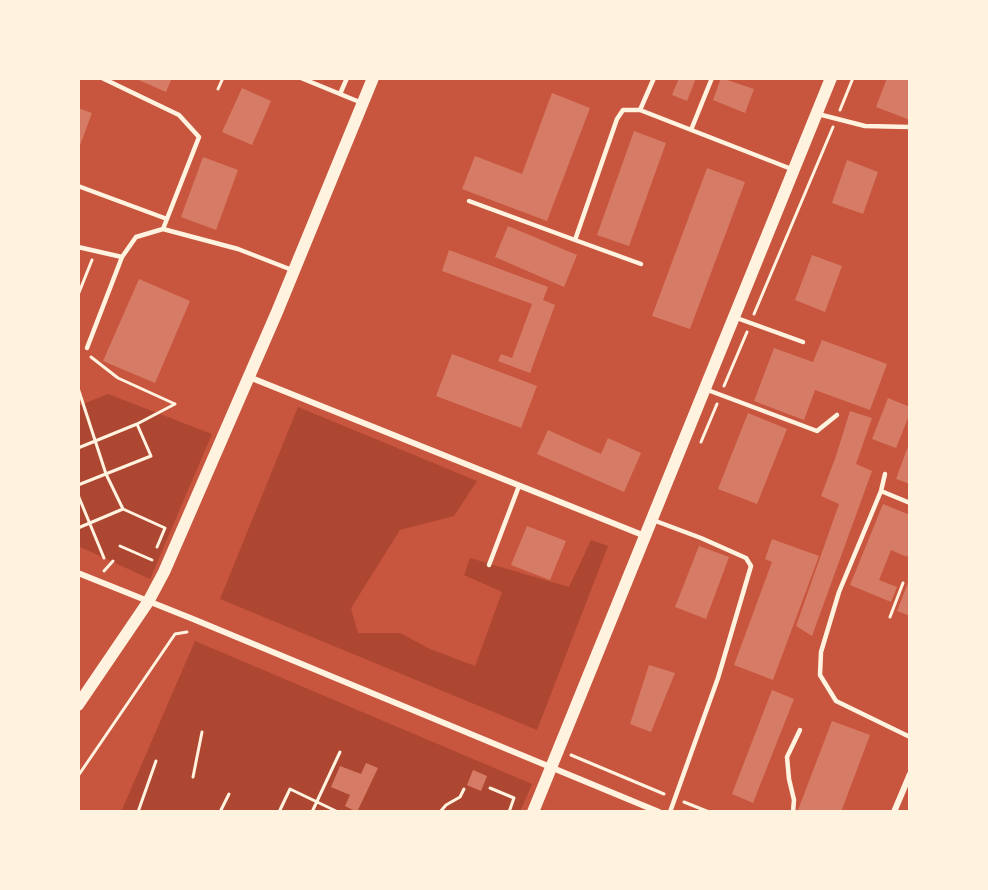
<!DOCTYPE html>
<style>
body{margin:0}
#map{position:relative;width:988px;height:890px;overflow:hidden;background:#c8553d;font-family:"PT Sans",sans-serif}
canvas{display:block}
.frame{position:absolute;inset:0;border:80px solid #fff3e0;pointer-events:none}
</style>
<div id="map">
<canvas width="988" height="890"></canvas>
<div class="frame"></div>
</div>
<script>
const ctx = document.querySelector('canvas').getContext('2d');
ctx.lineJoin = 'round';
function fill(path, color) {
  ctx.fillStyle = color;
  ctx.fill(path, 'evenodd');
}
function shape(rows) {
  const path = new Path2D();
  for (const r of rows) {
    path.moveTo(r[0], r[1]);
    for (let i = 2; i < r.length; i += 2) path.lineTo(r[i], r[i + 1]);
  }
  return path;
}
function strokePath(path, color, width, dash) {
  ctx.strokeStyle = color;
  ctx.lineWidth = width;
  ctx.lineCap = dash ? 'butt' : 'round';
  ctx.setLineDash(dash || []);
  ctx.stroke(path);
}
const green = shape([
 [108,394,212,434,150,579,78,546,78,406],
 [298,407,477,481,454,516,400,530,351,608,358,633,400,633,430,649,475,666,502,592,464,575,470,558,569,587,591,540,608,546,537,730,220,599],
 [195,641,532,784,520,812,121,812]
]);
const building = shape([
 [134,78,172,78,166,92],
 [679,78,696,78,687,101,672,95],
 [721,78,754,89,745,113,713,100],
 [887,78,910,78,910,120,876,107],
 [242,88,271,101,252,145,222,132],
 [552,93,590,108,547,221,462,189,475,156,522,174],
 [78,108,92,113,78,151],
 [634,131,666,143,629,246,597,235],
 [203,157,238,170,216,230,181,217],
 [847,160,878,172,863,214,832,203],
 [707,168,745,182,690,329,652,316],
 [508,226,577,255,564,287,495,257],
 [449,250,548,287,543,300,555,305,530,373,498,361,501,354,512,358,532,304,442,271],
 [812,255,842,266,825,312,795,300],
 [139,279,190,301,155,383,103,361],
 [822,340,887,364,870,410,815,390,804,420,754,401,774,348,813,362],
 [452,354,537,386,521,428,436,396],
 [888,398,910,407,910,413,896,448,872,439],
 [850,411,872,418,856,464,872,471,812,636,796,626,839,504,821,496,836,456],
 [748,413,787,429,757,504,718,489],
 [548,430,601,454,608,438,641,453,624,492,537,454],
 [910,441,910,484,896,479],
 [883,504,910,515,910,549,907,557,891,550,879,580,897,587,891,602,850,585],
 [527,526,566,541,550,580,511,565],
 [772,539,819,556,773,680,734,665,772,562,765,559],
 [699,546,729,557,706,619,675,607],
 [910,578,910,616,897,611],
 [649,665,675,673,651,732,630,724],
 [772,690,794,699,753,803,732,794],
 [832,721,870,735,841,812,804,812,798,810],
 [366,763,378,768,357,812,345,806,350,795,331,787,340,766,361,774],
 [473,770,487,776,481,791,467,785]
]);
const path = shape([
 [218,89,223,78],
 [840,110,853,78],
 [78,295,92,260],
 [754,314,833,127],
 [91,357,118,378,175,404],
 [724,386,747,332],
 [78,388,106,474,123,509],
 [701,442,717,404],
 [78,448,137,424,175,404],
 [78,485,151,456,137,424],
 [78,495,104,558],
 [78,528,123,509,165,528,157,547],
 [120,546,152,560],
 [104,571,113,561],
 [890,617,903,583],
 [571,755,664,794],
 [78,776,175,634,187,632],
 [193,777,202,732],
 [490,788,514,798,509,812],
 [684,802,709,812],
 [138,812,156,761],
 [220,812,229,794],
 [279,812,290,789,338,812],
 [312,812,340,752],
 [440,812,446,805,460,797,464,789]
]);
const service = shape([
 [102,78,179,115,199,137,163,229],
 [301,78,362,103],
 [340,94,347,78],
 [640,110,654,78],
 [818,114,865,126,910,127],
 [691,130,712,78],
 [78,186,167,219],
 [469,201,575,240,617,119,623,110,640,110,794,170],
 [575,240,641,264],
 [78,247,122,257],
 [734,317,803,342],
 [87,348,122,257,136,237,163,229,238,249,292,270],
 [705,389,817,431,837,415],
 [885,474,881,491,839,592,821,652,820,675,836,701,910,737],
 [881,491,910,503],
 [653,520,701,538,746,558,751,566,718,678,670,812],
 [489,565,519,486],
 [793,812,794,800,789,779,787,757,800,730]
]);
const minor = shape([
 [249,377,645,536],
 [78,573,193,619,659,812],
 [894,812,910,774]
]);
const secondary = shape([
 [78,705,148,602,164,572,277,312,373,78],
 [533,812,831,78]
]);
fill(green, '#ae4732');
fill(building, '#d67c66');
strokePath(path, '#fff3e0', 3);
strokePath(service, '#fff3e0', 4.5);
strokePath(minor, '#fff3e0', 6);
strokePath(secondary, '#fff3e0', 12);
</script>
